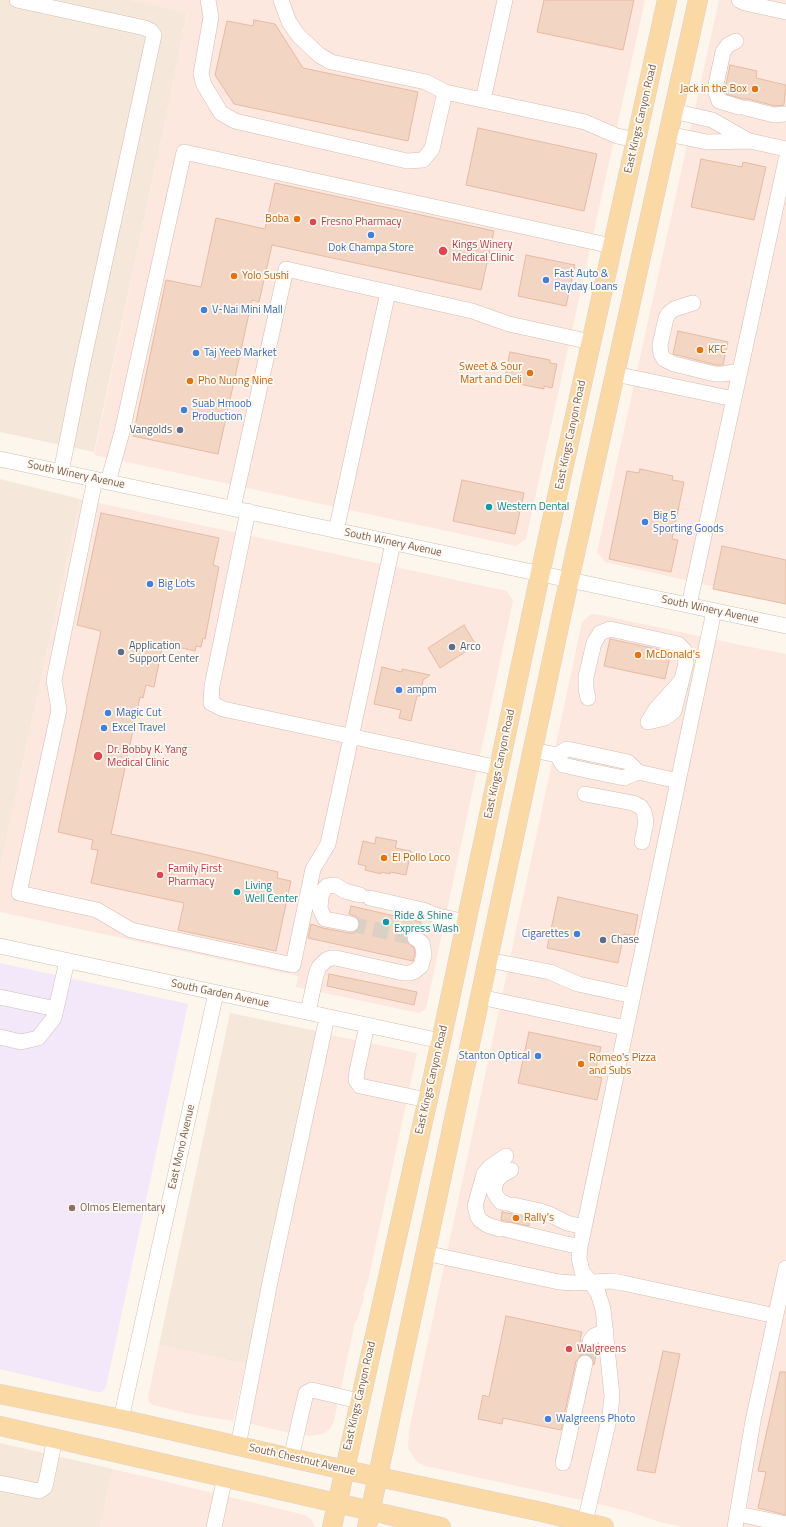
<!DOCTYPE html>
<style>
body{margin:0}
canvas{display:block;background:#fdf6ec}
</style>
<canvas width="786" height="1527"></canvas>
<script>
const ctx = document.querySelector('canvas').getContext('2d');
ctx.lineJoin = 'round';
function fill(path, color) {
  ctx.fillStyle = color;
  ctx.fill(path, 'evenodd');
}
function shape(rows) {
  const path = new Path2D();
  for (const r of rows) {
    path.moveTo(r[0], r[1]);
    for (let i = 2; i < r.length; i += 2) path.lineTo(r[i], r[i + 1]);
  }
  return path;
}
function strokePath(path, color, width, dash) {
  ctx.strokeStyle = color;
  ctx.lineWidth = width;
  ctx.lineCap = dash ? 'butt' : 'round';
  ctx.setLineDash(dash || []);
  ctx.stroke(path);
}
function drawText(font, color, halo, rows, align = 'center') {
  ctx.font = font + ' "Titillium Web",sans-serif';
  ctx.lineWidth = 3.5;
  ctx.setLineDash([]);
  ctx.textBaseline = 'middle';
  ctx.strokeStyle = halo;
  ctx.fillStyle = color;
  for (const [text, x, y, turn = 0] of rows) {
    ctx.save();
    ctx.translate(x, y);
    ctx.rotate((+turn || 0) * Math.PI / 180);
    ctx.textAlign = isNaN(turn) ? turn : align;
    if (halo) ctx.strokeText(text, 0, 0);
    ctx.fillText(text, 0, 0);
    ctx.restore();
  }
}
const residential = shape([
 [0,0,131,0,187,12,164,127,94,452,0,432],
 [0,479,80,499,0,869],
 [230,1013,317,1031,246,1364,159,1345],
 [0,1443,113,1469,100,1527,0,1527]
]);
const commercial = shape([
 [131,0,645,0,526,539,516,546,94,455,164,127,187,13],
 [719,0,786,0,786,603,605,562,597,552],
 [80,499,507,591,513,601,426,1009,419,1013,296,987,298,976,0,912,0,869],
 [591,614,601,615,741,645,786,654,786,1527,682,1527,660,1522,627,1511,586,1501,425,1466,417,1462,408,1448,409,1430,582,622],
 [331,1035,417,1053,368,1281,363,1296,364,1298,357,1320,355,1322,334,1421,330,1429,323,1434,309,1436,292,1432,290,1433,247,1423],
 [159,1345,246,1364,233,1421,194,1415,153,1405,149,1402,148,1397],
 [113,1469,305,1515,311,1519,315,1527,100,1527]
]);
const education = shape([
 [0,963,188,1004,106,1387,102,1392,97,1392,0,1369]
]);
const building = shape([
 [544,0,634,0,623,50,537,32,544,0],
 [254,20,275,24,303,68,418,92,408,141,234,104,215,75,227,21,253,26,254,20],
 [730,65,757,71,756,78,786,85,784,105,775,106,748,99,743,99,726,94,725,89,730,65],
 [478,128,597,154,584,211,466,185,478,128],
 [701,159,742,167,743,162,766,167,754,220,691,207,701,159],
 [275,183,494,231,481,290,272,245,259,302,252,300,218,454,133,436,166,280,201,287,216,218,265,229,275,183],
 [526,255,575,265,566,306,518,296,526,255],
 [678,331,728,342,723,365,716,365,673,354,678,331],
 [510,352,550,360,550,363,557,364,552,388,544,386,544,389,504,381,510,352],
 [640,469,673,476,672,480,684,482,672,539,678,540,671,572,609,559,627,471,639,473,640,469],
 [462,480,524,493,515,534,453,521,462,480],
 [101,513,219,538,213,565,219,567,205,639,203,638,201,647,196,646,195,651,163,644,154,687,146,685,143,698,140,697,111,834,195,852,278,872,277,878,291,881,276,951,178,930,184,903,91,883,98,850,91,849,93,840,58,832,101,631,77,625,101,513],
 [722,546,786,560,786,604,713,589,722,546],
 [464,625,476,645,440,668,428,648,464,625],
 [610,639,671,652,665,679,604,666,610,639],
 [382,667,402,672,402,669,430,675,423,680,420,696,417,696,411,721,399,718,401,710,374,704,382,667],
 [376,837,397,841,395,848,411,851,406,875,390,872,390,874,381,872,381,874,365,870,366,866,358,864,363,841,375,844,376,837],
 [558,897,638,915,634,936,624,934,618,963,547,948,558,897],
 [351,906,421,922,422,932,416,929,412,930,408,932,406,937,407,942,414,948,415,953,413,961,308,938,311,924,323,928,349,933,354,933,358,930,360,926,360,921,357,917,349,914,351,906],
 [329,974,417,992,414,1005,327,986,329,974],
 [529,1032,601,1047,594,1076,602,1078,597,1100,518,1083,529,1032],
 [502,1212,531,1218,529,1226,501,1220,502,1212],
 [506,1316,582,1332,580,1339,584,1348,588,1350,593,1349,598,1346,594,1365,591,1357,587,1354,582,1355,576,1361,561,1430,503,1418,502,1424,478,1419,483,1395,489,1397,506,1316],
 [663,1351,680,1354,655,1473,637,1470,663,1351],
 [780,1372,786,1372,786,1515,758,1508,766,1472,758,1471,780,1372]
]);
const minorTunnel = shape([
 [351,924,415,938],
 [585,1363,590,1341]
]);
const minor = shape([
 [17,0,145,28,151,31,154,35,82,367,61,472],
 [208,0,211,17,201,74,204,85,221,113,235,121,407,161,423,160,432,149,445,92],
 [281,0,289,22,298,35,319,55,331,62,426,82,445,92,585,122,617,136,636,140],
 [739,0,745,3,786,12],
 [736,41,728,45,723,52,715,89,719,101,739,107],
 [483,100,505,0],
 [746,108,774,115,786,114],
 [673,111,712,120,749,141],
 [668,134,707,142,750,141,786,149],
 [693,303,674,309,669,313,666,318,660,345,661,354,664,359,674,364,715,374,723,374,740,371],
 [615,374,734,399],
 [0,459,786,626],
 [95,479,54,680,59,710,19,893,97,910,131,930,293,965,313,869,328,844,393,543],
 [108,482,122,432,184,152,612,246],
 [233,508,286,269,472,311,509,324,591,342],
 [248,511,212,686,211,703,223,709,499,768],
 [336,531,388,292],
 [689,605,786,160],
 [588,698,586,689,586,677,594,643,600,633,610,629,678,644,684,650,686,663,674,711,665,718,648,722],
 [648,722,656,709,681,681],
 [533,750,557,755,567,749,577,751,628,762,638,772],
 [557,755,563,765,590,771,624,778,638,772,678,781],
 [585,794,633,803,641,807,644,812,646,822,642,842],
 [370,898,423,910,438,916,466,922],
 [351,924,325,919,320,909,321,896,324,889,327,886,335,885,345,891,360,895],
 [0,946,441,1041],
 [488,960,550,972,578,984,633,996],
 [0,997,56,1009],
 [480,997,626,1028],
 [308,1012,316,975,319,967,326,960,331,958,336,958,403,973,410,973,415,971,421,966,424,955,422,943,415,938],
 [367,1025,357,1071,356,1080,360,1086,427,1100],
 [0,1037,21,1042,38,1038,54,1018,67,961],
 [505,1203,501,1202,497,1197,494,1192,495,1185,497,1180,502,1175,511,1170],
 [513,1205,536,1210,549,1214,567,1223,584,1227],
 [500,1229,487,1225,480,1220,478,1217,475,1206,484,1174,490,1167,506,1156],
 [508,1230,580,1247],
 [425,1253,559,1282,574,1283,612,1281,623,1283,776,1316],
 [590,1341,594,1336,606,1331],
 [121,1419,216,993],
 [238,1446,271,1277,327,1017],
 [291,1458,306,1393,312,1390,359,1401],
 [563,1463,585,1363],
 [0,1483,39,1491,45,1487,55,1438],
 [738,1514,786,1524],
 [585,1522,610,1415,612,1396,603,1309,598,1293,582,1271,579,1258,580,1247,714,611],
 [214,1527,225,1477],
 [735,1527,753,1421,786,1268]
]);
const major = shape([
 [0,1394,121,1419,313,1463,542,1512,604,1527],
 [0,1426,441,1527],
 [332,1527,441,1041,545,551,667,0],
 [367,1527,563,608,698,0]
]);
const markers = [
 [755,89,4,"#e8710a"],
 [297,219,4,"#e8710a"],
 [313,222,4,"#e0444e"],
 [371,235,4,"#3f7fe0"],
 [443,251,5,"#e0444e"],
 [234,276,4,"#e8710a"],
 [546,280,4,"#3f7fe0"],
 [204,310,4,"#3f7fe0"],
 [700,350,4,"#e8710a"],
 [196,353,4,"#3f7fe0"],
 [530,373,4,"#e8710a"],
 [190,381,4,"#e8710a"],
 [184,410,4,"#3f7fe0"],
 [180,430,4,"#5c6f8a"],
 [489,507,4,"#0f9aa8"],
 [645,522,4,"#3f7fe0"],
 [150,584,4,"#3f7fe0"],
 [452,647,4,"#5c6f8a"],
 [121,652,4,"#5c6f8a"],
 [638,655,4,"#e8710a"],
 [399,690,4,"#3f7fe0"],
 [108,713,4,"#3f7fe0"],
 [104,728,4,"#3f7fe0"],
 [98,756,5,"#e0444e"],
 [384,858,4,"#e8710a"],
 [160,875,4,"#e0444e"],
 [237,892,4,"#0f9aa8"],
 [386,922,4,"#0f9aa8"],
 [577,934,4,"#3f7fe0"],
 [603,940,4,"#5c6f8a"],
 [538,1056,4,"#3f7fe0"],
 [581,1064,4,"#e8710a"],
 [72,1208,4,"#8d6e63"],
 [516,1218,4,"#e8710a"],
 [569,1349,4,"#e0444e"],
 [548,1419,4,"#3f7fe0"]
];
const foodNames = [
 ["Jack in the Box",747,89,"right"],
 ["Boba",289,219,"right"],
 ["Yolo Sushi",242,276],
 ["KFC",708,350],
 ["Sweet & Sour",522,367,"right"],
 ["Mart and Deli",522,380,"right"],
 ["Pho Nuong Nine",198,381],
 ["McDonald's",646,655],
 ["El Pollo Loco",392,858],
 ["Romeo's Pizza",589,1058],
 ["and Subs",589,1071],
 ["Rally's",524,1218]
];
const streetNames = [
 ["East Kings Canyon Road",641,119,-77],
 ["East Kings Canyon Road",571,435,-78],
 ["South Winery Avenue",76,475,12],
 ["South Winery Avenue",393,543,12],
 ["South Winery Avenue",710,610,12],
 ["East Kings Canyon Road",500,764,-78],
 ["South Garden Avenue",220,994,12],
 ["East Kings Canyon Road",432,1080,-77],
 ["East Mono Avenue",182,1147,-77],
 ["East Kings Canyon Road",360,1396,-77],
 ["South Chestnut Avenue",302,1460,13]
];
const healthNames = [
 ["Fresno Pharmacy",321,222],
 ["Kings Winery",452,245],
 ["Medical Clinic",452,258],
 ["Dr. Bobby K. Yang",107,750],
 ["Medical Clinic",107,763],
 ["Family First",168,869],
 ["Pharmacy",168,882],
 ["Walgreens",577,1349]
];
const shopNames = [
 ["Dok Champa Store",371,248,"center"],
 ["Fast Auto &",554,274],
 ["Payday Loans",554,287],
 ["V-Nai Mini Mall",212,310],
 ["Taj Yeeb Market",204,353],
 ["Suab Hmoob",192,404],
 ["Production",192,417],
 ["Big 5",653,516],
 ["Sporting Goods",653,529],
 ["Big Lots",158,584],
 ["ampm",407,690],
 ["Magic Cut",116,713],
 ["Excel Travel",112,728],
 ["Cigarettes",569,934,"right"],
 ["Stanton Optical",530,1056,"right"],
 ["Walgreens Photo",556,1419]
];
const serviceNames = [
 ["Vangolds",172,430,"right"],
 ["Application",129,646],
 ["Support Center",129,659],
 ["Arco",460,647],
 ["Chase",611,940]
];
const cultureNames = [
 ["Western Dental",497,507],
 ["Living",245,886],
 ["Well Center",245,899],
 ["Ride & Shine",394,916],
 ["Express Wash",394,929]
];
const educationNames = [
 ["Olmos Elementary",80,1208]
];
fill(residential, '#f5e8da');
fill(commercial, '#fde8e0');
fill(education, '#f3e8fa');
fill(building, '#f3d5c3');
strokePath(building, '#e6bba3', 1);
strokePath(minorTunnel, '#dcd0c4', 15, [15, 8]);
strokePath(minor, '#d1beb0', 16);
strokePath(major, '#dad1cd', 20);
strokePath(minor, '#fff', 15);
strokePath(major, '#fbd9a5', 19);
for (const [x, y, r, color] of markers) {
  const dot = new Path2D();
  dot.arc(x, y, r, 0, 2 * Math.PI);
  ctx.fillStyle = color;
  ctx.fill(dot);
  strokePath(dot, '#fffaf3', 1.5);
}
drawText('11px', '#c56008', '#fffaf3', foodNames, 'left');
drawText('11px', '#7a5c4d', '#fffaf3', streetNames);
drawText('11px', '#be3a42', '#fffaf3', healthNames, 'left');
drawText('11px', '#366cbe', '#fffaf3', shopNames, 'left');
drawText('11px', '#4e5e75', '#fffaf3', serviceNames, 'left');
drawText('11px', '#0d838f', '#fffaf3', cultureNames, 'left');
drawText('11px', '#785e54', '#fffaf3', educationNames, 'left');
</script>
